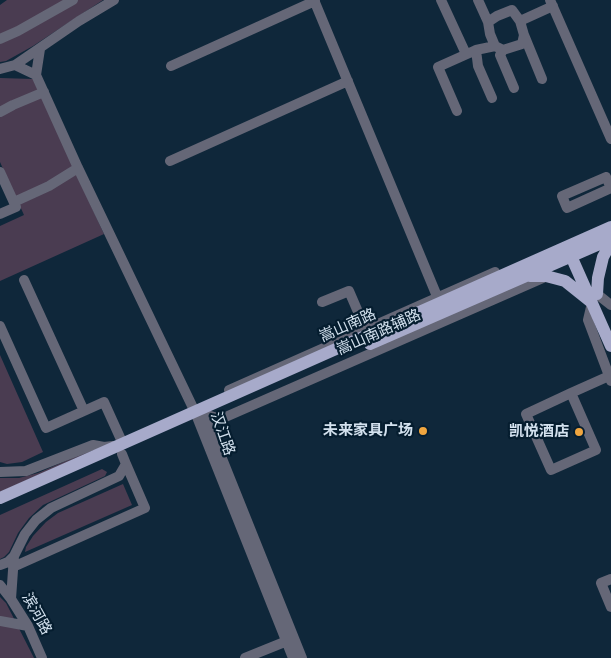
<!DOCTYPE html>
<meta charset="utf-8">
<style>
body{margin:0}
canvas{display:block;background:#0f273a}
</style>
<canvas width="611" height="658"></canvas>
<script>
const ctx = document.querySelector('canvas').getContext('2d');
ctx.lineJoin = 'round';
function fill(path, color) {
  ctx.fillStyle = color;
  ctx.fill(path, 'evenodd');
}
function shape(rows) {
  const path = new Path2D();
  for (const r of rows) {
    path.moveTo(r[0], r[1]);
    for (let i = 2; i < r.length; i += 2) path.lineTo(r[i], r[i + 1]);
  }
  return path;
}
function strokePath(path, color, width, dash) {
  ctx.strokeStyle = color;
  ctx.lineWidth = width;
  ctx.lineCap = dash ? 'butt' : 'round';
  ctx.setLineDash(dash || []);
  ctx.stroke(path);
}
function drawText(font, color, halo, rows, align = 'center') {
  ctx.font = font + ' "DejaVu Sans","Noto Sans SC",sans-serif';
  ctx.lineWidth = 4.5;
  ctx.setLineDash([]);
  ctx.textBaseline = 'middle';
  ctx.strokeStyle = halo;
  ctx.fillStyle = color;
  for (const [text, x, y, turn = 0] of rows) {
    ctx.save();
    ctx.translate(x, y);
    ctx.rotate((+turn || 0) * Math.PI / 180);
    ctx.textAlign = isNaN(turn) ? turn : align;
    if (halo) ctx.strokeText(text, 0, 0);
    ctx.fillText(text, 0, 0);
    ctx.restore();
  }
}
const green = shape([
 [7,0,103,0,33,46,6,61,0,62,0,5],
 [0,78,33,79,104,234,0,281,0,226,24,215,0,162],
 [0,355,43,452,22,462,7,464,0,462],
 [91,450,94,450,0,492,0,478,19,478,38,473],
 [102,469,107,472,105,476,43,505,29,518,18,533,9,552,4,557,0,559,0,515],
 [123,484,132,505,25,552,26,547,33,536,46,522,58,513],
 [0,597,6,603,34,658,0,658]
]);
const minor = shape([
 [314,0,439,301],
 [441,0,466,54],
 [478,0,488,22],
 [550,0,611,139],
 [520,21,524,35,522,44,503,50,495,46,490,34,488,22,497,16,512,10,520,21,553,6],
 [524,35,542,79],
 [0,39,18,31,73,0],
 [476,50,478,66,492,98],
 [503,50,500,55,514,88],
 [15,65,36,75,78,168,195,412,293,658],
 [171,66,315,1],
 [0,69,15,65,79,21,114,0],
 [36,75,40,49],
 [457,111,438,67,476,50,495,46],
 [0,112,13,105,44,92],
 [170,161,348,81],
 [0,172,16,207,0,214],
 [606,177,611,188,567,208,562,196,606,177],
 [14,202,49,186,78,168],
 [24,280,84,411],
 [597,294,611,305],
 [322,302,349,291,368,335],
 [592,303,588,320,611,381],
 [0,326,46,428,104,402,123,444],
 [229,390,495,272],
 [571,393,596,450,551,470,526,414,571,393,609,376],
 [199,414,205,416,302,658],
 [207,415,221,419,543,278],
 [0,472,26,471,93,445,104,447,113,446],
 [0,565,8,562,14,556],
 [13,567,145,508,126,464],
 [611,579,601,583,611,607],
 [0,585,11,599,28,626,42,658],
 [11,599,14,556,25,534,36,520,51,508,119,476,126,464,122,454],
 [0,621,28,626],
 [245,658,287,641]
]);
const major = shape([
 [571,248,571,256,611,346],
 [530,276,546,276,565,281,590,301],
 [597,294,598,278,603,257,611,243],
 [370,344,611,239],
 [0,498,611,227]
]);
const markers = [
 [423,431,5,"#f0a63f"],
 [579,432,5,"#f0a63f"]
];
const streetNames = [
 ["嵩山南路",348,326,-24],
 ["嵩山南路辅路",379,333,-24],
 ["汉江路",222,434,71],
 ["滨河路",36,614,61]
];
const poiNames = [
 ["未来家具广场",413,431],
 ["凯悦酒店",569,432]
];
fill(green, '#4a3c51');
strokePath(minor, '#656777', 10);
strokePath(major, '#a7aaca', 12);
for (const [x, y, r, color] of markers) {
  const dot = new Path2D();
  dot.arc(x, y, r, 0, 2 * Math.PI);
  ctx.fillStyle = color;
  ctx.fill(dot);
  strokePath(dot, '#051d2f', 2);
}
drawText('15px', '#d3e1ee', '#051d2f', streetNames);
drawText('bold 15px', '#d3e1ee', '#051d2f', poiNames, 'right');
</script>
